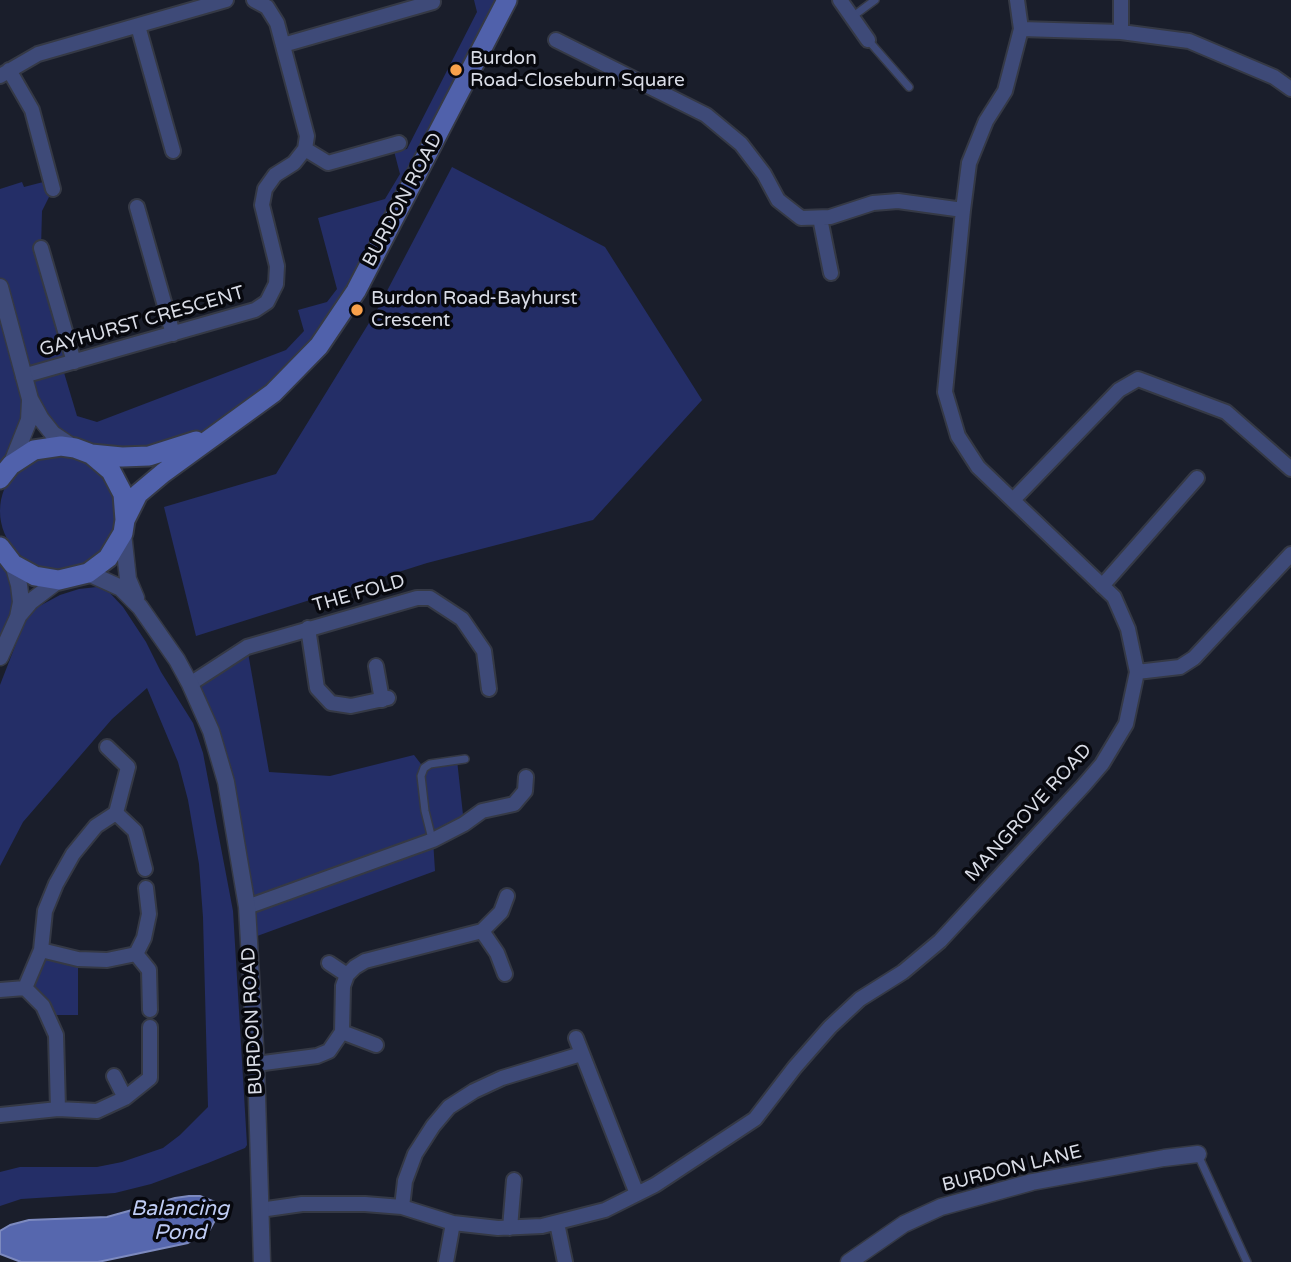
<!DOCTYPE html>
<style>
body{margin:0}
canvas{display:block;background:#1a1e2b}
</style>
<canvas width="1291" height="1262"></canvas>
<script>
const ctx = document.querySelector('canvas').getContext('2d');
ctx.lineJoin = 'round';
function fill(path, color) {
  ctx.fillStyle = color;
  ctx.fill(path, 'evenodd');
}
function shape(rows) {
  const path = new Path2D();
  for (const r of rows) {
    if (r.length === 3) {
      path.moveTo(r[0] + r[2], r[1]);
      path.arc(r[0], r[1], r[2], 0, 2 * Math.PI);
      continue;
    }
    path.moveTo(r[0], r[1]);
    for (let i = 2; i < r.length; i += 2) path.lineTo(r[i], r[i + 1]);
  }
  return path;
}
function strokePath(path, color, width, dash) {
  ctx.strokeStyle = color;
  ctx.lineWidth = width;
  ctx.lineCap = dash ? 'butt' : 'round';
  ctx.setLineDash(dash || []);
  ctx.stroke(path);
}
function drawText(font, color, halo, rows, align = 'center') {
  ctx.font = font + ' "Varela Round",sans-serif';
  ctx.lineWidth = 7;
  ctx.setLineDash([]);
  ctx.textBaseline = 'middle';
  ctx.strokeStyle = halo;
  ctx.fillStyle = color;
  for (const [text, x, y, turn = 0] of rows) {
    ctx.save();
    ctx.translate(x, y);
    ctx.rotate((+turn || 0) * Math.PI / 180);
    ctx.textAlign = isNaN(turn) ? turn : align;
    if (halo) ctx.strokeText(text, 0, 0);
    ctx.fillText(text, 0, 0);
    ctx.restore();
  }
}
const green = shape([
 [474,0,507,0,340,318,212,437,149,456,75,448,31,401,0,479,0,189,22,182,24,187,51,180,53,189,42,211,41,248,74,362,62,366,77,416,97,422,286,350,304,331,298,310,327,302,337,289,318,218,385,199,400,174,394,151,407,149,477,12],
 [452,167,605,247,702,400,593,520,427,563,196,636,164,507,276,474,377,310],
 [58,511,58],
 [0,547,19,585,0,657],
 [97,587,108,591,123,607,146,642,161,672,193,723,203,753,233,911,247,1145,245,1148,208,1163,151,1184,115,1193,21,1199,0,1206,0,1172,20,1167,97,1167,122,1162,163,1148,180,1135,208,1107,203,917,199,864,188,800,178,762,147,688,112,719,23,822,0,866,0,685,26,618,32,610,60,595,79,589],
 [247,647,269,772,330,776,414,755,424,768,457,760,464,824,433,840,435,871,249,939,241,860,190,684],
 [41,950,78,959,78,1015,47,1015,25,988]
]);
const water = shape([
 [189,1196,200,1196,215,1202,219,1207,219,1213,209,1231,188,1243,98,1262,21,1262,0,1254,0,1231,10,1225,29,1220,107,1217,175,1198,189,1196]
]);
const service = shape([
 [852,17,875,0],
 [868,40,909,87],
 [432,839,425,811,421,776,424,768,430,764,465,759],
 [1198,1155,1247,1262]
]);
const minor = shape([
 [840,0,868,40],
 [138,26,173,151],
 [1021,29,1121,32,1189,41,1274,77,1291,89],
 [1121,32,1121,0],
 [283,45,433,2],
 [9,70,32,110,53,189],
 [0,76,38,54,226,0],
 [305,149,328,163,399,143],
 [137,207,173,334],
 [963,210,969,163,986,121,1005,91,1021,29,1017,0],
 [820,218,831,273],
 [41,248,74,362],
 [23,376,255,310,267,302,276,284,277,266,262,205,265,189,275,175,294,163,305,149,307,136,277,23,267,7,254,0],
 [1013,500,1119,390,1138,379,1226,412,1291,469],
 [1102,586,1197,478],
 [308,628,317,688,331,703,351,706,388,698],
 [376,666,382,700],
 [1137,672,1180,667,1194,658,1291,554],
 [190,684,247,647,417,598,430,598,462,619,484,651,489,689],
 [116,813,135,831,145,869],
 [247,907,433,840,464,824,482,811,514,804,525,791,526,777],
 [482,931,497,953,505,974],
 [41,950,78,959,107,960,136,954,144,938,149,914,146,888],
 [136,954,149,970,150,1010],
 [329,963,347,975],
 [25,988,41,950,45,911,56,884,73,854,96,826,116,813,128,767,107,747],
 [0,990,25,988,43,1006,56,1035,58,1109],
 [342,1032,376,1045],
 [576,1038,637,1194],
 [256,1064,317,1056,329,1051,342,1032,343,986,347,975,355,967,365,961,482,931,501,912,507,896],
 [114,1076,125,1098],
 [0,1115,58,1109,97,1111,125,1098,150,1078,150,1027],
 [402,1207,405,1181,415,1154,433,1126,449,1107,474,1091,502,1078,581,1054],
 [260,1210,302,1204,365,1204,402,1207,453,1223,498,1228,542,1226,605,1210,655,1185,755,1119,795,1067,830,1027,860,999,903,972,940,941,1084,785,1102,764,1126,724,1137,672,1128,629,1114,597,978,467,958,436,945,392,963,210,898,201,873,203,830,217,801,218,778,200,764,174,741,144,706,115,556,40],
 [557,1223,565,1262],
 [510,1228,514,1180],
 [446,1262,453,1223]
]);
const tertiary = shape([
 [0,287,30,399,41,419,53,434,74,448],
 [11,465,29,420,30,401],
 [123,533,128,579,136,598],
 [88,573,121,588,140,607,177,660,190,684,211,731,226,782,247,907,256,1064,262,1262],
 [19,615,30,602,59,580],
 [0,657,18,617,21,602,19,585,13,564],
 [849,1262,904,1224,941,1207,1032,1182,1164,1158,1198,1154]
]);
const secondary = shape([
 [91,454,122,457,149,456,196,441],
 [0,479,11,465,34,450,61,446,75,448,91,454,111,471,123,494,125,520,123,533,108,558,88,573,59,580,35,576,13,564,0,547],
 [125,520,138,494,163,473,273,393,319,346,356,291,507,0]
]);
const markers = [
 [456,70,7,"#f8a04b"],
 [357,310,7,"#f8a04b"]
];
const poiNames = [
 ["Burdon",470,59],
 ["Road-Closeburn Square",470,81],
 ["Burdon Road-Bayhurst",371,299],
 ["Crescent",371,321]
];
const streetNames = [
 ["BURDON ROAD",403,200,-62],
 ["GAYHURST CRESCENT",142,322,-16],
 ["THE FOLD",359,594,-16],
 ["MANGROVE ROAD",1029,813,-48],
 ["BURDON ROAD",253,1021,-93],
 ["BURDON LANE",1012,1169,-14]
];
const waterNames = [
 ["Balancing",180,1209],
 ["Pond",180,1233]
];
fill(green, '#242e67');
fill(water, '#5667ae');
strokePath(water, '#7d8abf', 2);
strokePath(service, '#353945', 10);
strokePath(minor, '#353945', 18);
strokePath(tertiary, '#353945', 19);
strokePath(secondary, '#353945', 23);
strokePath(service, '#3e4a78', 7);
strokePath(minor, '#3e4a78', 14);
strokePath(tertiary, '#3e4a78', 16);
strokePath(secondary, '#5061ab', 19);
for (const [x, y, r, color] of markers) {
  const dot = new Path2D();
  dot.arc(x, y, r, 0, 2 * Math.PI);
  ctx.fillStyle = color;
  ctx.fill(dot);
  strokePath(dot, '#07080e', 2.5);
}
drawText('19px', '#d9dce6', '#07080e', poiNames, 'left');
drawText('19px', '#d9dce6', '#07080e', streetNames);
drawText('italic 21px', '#bfccf4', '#07080e', waterNames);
</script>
